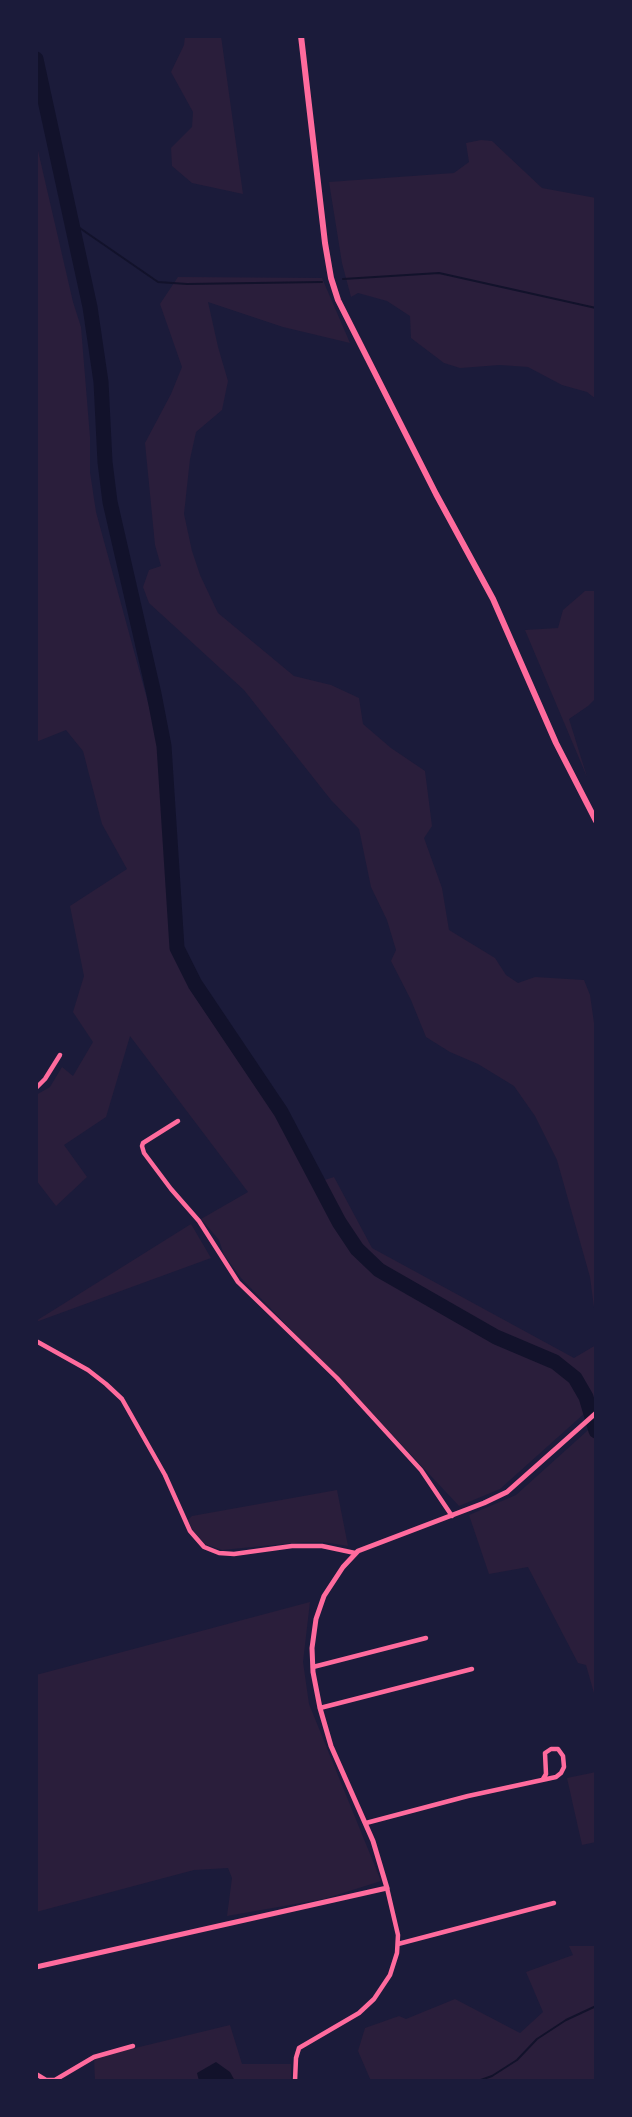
<!DOCTYPE html>
<style>
body{margin:0}
#map{position:relative;width:632px;height:2117px;overflow:hidden;background:#1b1b3a;font-family:Cabin,sans-serif}
canvas{display:block}
.frame{position:absolute;inset:0;border:38px solid #1b1b3a;pointer-events:none}
</style>
<div id="map">
<canvas width="632" height="2117"></canvas>
<div class="frame"></div>
</div>
<script>
const ctx = document.querySelector('canvas').getContext('2d');
ctx.lineJoin = 'round';
function fill(path, color) {
  ctx.fillStyle = color;
  ctx.fill(path, 'evenodd');
}
function shape(rows) {
  const path = new Path2D();
  for (const r of rows) {
    path.moveTo(r[0], r[1]);
    for (let i = 2; i < r.length; i += 2) path.lineTo(r[i], r[i + 1]);
  }
  return path;
}
function strokePath(path, color, width, dash) {
  ctx.strokeStyle = color;
  ctx.lineWidth = width;
  ctx.lineCap = dash ? 'butt' : 'round';
  ctx.setLineDash(dash || []);
  ctx.stroke(path);
}
const green = shape([
 [185,36,221,36,243,194,192,183,172,166,171,148,192,127,193,112,171,72,184,45],
 [481,140,492,141,542,188,596,198,596,399,587,392,562,385,528,367,500,365,460,368,444,363,411,338,410,316,387,301,358,293,351,297,342,263,329,182,454,173,469,162,466,143],
 [36,142,73,302,81,327,90,437,90,472,96,512,158,739,171,934,190,989,285,1130,312,1184,334,1177,372,1248,574,1358,596,1345,596,1403,500,1489,459,1506,371,1412,241,1278,224,1255,219,1240,201,1219,248,1192,130,1036,106,1117,64,1145,87,1177,56,1206,36,1180,36,1095,50,1087,62,1067,73,1076,93,1042,73,1012,84,976,70,906,127,869,102,824,83,751,66,730,36,742],
 [178,277,322,278,350,343,283,327,208,302,218,347,228,381,222,410,196,432,190,459,184,514,192,551,200,575,218,613,294,676,331,685,359,698,363,724,391,748,425,771,432,826,424,838,442,888,449,930,495,958,506,975,518,983,535,977,584,980,590,995,596,1037,596,1323,590,1277,557,1160,535,1116,514,1086,478,1064,450,1052,426,1037,411,1000,391,961,396,950,387,920,371,887,359,829,331,800,244,690,149,603,143,587,149,570,161,566,155,545,145,443,171,394,182,367,160,304],
 [585,591,596,591,596,698,588,706,569,719,587,777,525,630,558,628,563,610],
 [191,1224,211,1258,36,1322,36,1321],
 [596,1423,596,1700,586,1665,578,1663,528,1567,489,1574,469,1515,516,1495],
 [337,1490,348,1546,323,1542,304,1542,222,1550,205,1544,193,1531,188,1520,192,1516],
 [310,1602,303,1662,309,1704,381,1881,324,1899,227,1916,232,1878,228,1868,194,1870,36,1912,36,1675],
 [596,1772,596,1842,582,1845,567,1778],
 [569,1946,596,1946,596,2081,371,2081,358,2051,365,2028,399,2016,406,2019,455,1999,520,2033,543,2012,526,1972,573,1955],
 [230,2025,242,2064,291,2064,291,2081,95,2081,94,2058]
]);
const water = shape([
 [216,2062,230,2072,235,2081,199,2081,197,2073]
]);
const stream = shape([
 [71,222,158,282,187,284,322,282],
 [343,279,439,273,596,308],
 [478,2081,492,2076,517,2060,537,2039,566,2020,596,2006]
]);
const river = shape([
 [36,59,90,307,101,382,105,462,110,502,154,694,164,746,177,948,195,984,281,1112,339,1222,357,1249,379,1270,496,1337,555,1362,575,1378,586,1397,596,1431]
]);
const minor = shape([
 [36,1088,45,1079,60,1055],
 [178,1121,143,1143,142,1146,144,1153,171,1189,199,1221,238,1282,337,1378,421,1470,452,1516],
 [36,1341,88,1370,106,1384,122,1399,165,1475,190,1531,204,1547,219,1553,234,1554,292,1546,322,1546,355,1553],
 [313,1667,426,1638],
 [320,1708,472,1669],
 [366,1823,468,1796,556,1777,561,1773,564,1767,563,1756,558,1749,551,1749,545,1753,546,1774,543,1779],
 [398,1944,554,1903],
 [36,2074,46,2080,55,2080,94,2057,133,2046],
 [295,2081,296,2058,299,2048,359,2013,374,1999,390,1975,397,1953,398,1935,387,1888]
]);
const tertiary = shape([
 [36,1967,387,1888,373,1841,331,1746,320,1708,313,1672,312,1648,316,1619,324,1596,343,1567,358,1551,484,1503,507,1492,596,1413]
]);
const secondary = shape([
 [301,36,325,243,331,278,338,300,436,494,493,599,556,743,596,821]
]);
fill(green, '#2a1e3b');
fill(water, '#12122b');
strokePath(stream, '#12122b', 2);
strokePath(river, '#12122b', 15);
strokePath(minor, '#ff6b9d', 4.5);
strokePath(tertiary, '#ff6b9d', 5);
strokePath(secondary, '#ff6b9d', 6);
</script>
